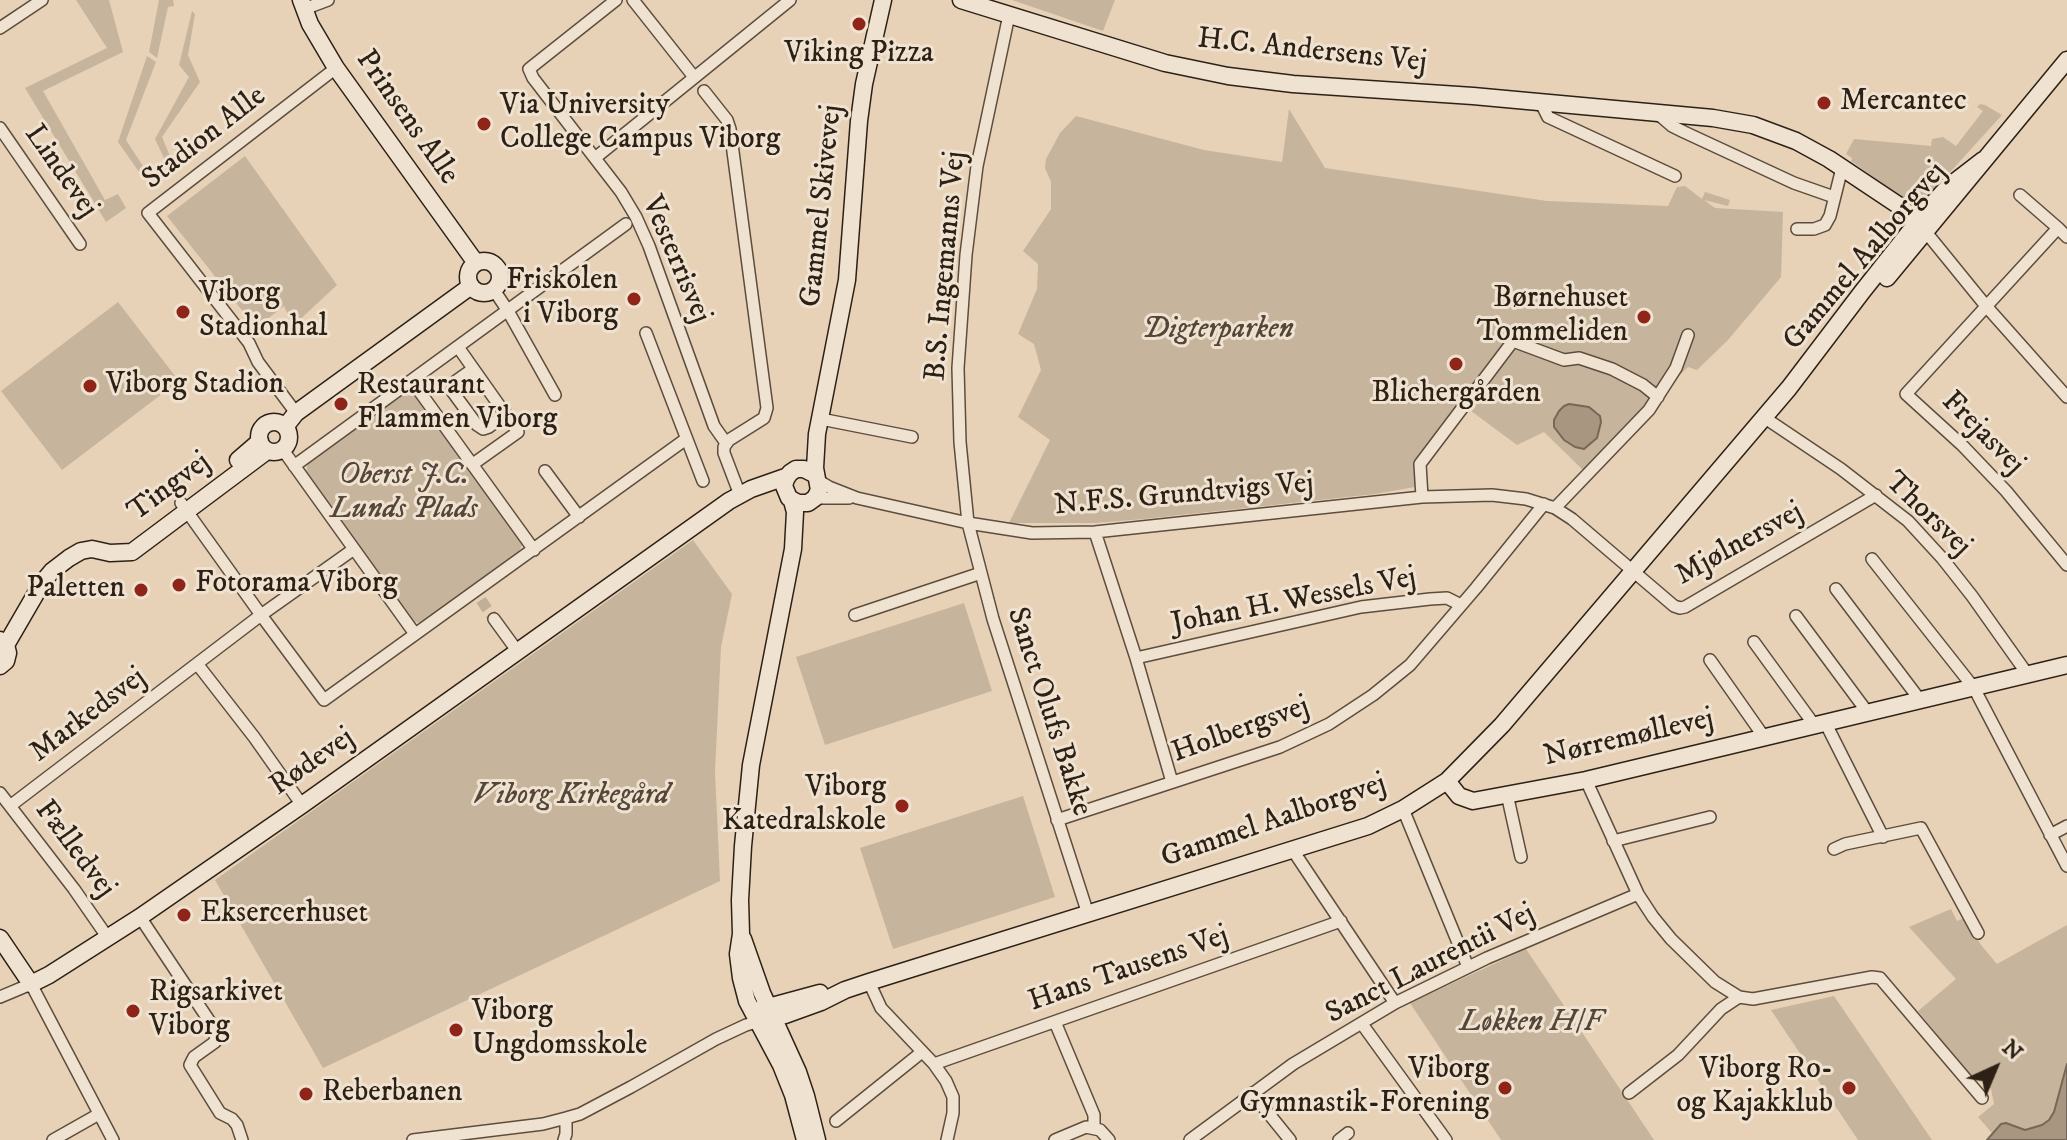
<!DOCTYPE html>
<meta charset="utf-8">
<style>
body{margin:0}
#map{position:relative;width:2067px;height:1140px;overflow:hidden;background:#e7d2b7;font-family:"IM FELL DW Pica",serif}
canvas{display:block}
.north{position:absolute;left:1955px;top:1028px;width:80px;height:80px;-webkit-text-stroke:6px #efe2d0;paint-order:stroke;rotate:44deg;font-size:22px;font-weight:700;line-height:32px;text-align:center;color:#2d2116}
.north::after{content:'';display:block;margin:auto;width:28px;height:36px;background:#2d2116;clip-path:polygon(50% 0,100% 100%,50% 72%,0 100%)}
</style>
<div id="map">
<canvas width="2067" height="1140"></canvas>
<div class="north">N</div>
</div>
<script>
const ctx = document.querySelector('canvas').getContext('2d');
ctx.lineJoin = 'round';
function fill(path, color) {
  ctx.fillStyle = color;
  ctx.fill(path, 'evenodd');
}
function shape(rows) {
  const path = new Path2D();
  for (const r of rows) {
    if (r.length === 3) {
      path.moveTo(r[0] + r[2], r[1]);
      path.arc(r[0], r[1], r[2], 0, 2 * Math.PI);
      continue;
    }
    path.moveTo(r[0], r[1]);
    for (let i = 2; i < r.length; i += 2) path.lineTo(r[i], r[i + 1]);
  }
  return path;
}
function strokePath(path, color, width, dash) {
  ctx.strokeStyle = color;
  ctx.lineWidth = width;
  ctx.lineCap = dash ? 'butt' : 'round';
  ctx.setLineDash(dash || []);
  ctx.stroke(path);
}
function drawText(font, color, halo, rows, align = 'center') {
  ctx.font = font + ' "IM FELL DW Pica",serif';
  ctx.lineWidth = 6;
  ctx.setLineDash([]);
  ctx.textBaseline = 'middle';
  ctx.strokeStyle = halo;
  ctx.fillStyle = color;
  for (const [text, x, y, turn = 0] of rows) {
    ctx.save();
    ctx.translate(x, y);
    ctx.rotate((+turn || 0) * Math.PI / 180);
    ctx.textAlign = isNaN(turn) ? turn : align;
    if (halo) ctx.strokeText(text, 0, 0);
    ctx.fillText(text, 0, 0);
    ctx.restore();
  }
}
const green = shape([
 [76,0,109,0,123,52,43,91,105,200,118,194,126,208,106,222,25,88,107,48],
 [159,0,173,0,174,6,168,7,157,58,149,52],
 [1012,0,1115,0,1103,31],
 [192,11,195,14,188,55,200,82,162,137,172,161,169,169,155,139,189,77,179,65],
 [147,56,156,62,126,140,152,180,149,186,118,142],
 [1980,104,1985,105,2002,115,1922,203,1911,204,1851,161,1852,158,1846,154,1854,139,1931,146,1932,139,1943,137,1956,146,1983,111,1977,107],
 [1289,109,1325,168,1547,201,1668,206,1677,187,1685,186,1702,199,1705,192,1730,200,1728,206,1704,200,1715,208,1783,212,1781,277,1728,340,1697,370,1688,367,1583,470,1544,432,1517,445,1467,408,1424,463,1426,485,1375,494,1144,519,1095,523,1009,523,1050,440,1018,417,1041,370,1034,344,1018,334,1037,289,1038,264,1023,251,1051,209,1051,182,1045,168,1046,159,1060,133,1076,116,1204,150,1282,162],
 [245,156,337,285,293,326,284,306,256,328,167,216],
 [118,302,179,381,62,470,1,391],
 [409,393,417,397,521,541,522,545,518,554,422,623,413,622,306,472,308,463,400,397],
 [693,540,732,594,721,647,715,772,720,881,323,1068,215,880],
 [964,603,992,691,825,745,796,657],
 [1023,796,1055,897,893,949,860,848],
 [1951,909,1957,921,1964,918,1981,945,1997,964,2067,925,2067,1064,2054,1112,2049,1120,2042,1125,2025,1130,2006,1123,1997,1127,1992,1133,1978,1117,1994,1104,1991,1089,1983,1082,1974,1080,1918,1011,1956,979,1909,927],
 [1526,949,1628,1101,1654,1140,1501,1140,1410,1003],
 [1834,996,1932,1140,1858,1140,1771,1010]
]);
const water = shape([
 [1569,404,1589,407,1600,416,1601,422,1597,438,1584,449,1575,447,1564,440,1554,427,1554,420,1559,411,1564,406,1569,404],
 [2067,1064,2067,1140,1987,1140,2001,1124,2006,1123,2025,1130,2042,1125,2049,1120,2054,1112,2067,1064]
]);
const streetTunnel = shape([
 [481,600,494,619]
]);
const street = shape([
 [616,0,529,69,533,78,621,192,636,217,649,246,714,426,726,443],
 [633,0,694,77],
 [304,9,328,0],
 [1009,15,977,166,966,255,958,368,960,442,968,523,993,619,1088,914],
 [0,28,42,0],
 [704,91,727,120,730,129,767,408,764,418,729,440,724,447,724,453,740,495],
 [1541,103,1548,117,1675,176],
 [1658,114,1672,126,1684,132,1794,183,1834,197],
 [0,128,80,244],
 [595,158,790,0],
 [2020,195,2058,228],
 [1797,229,1814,229,1825,225,1830,216,1842,168],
 [1925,231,1986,306,2067,397],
 [2067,237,2058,228,1906,394,1962,445,2006,491,2067,565],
 [494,290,508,311,555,395],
 [646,333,703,481],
 [458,347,518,432,473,464],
 [473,369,456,381,452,391,477,425,483,429,489,427,506,414],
 [412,381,534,550],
 [296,413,258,362,249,343,148,213,336,68],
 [1765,418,1841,469,1908,521,1942,558,1972,596,2028,675],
 [821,419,912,437],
 [283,450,415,634],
 [294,466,626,224],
 [545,471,579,517],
 [819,481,829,487,857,498,968,523,1032,533,1095,532,1422,497,1492,495,1526,499,1555,508,1572,519,1674,606,1680,608,1685,607,1876,495],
 [1422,497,1420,464,1513,341,1564,360,1579,358,1612,369,1643,385,1658,397],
 [815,498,849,498],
 [1555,508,1649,410,1676,368,1688,335],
 [1095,532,1136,658,1172,782],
 [354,549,261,615,324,700,686,439],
 [1872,559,1974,688,2067,866],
 [1836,589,1920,700],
 [855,615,981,573],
 [1796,616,1868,713],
 [494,619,518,652],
 [1754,642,1815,726],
 [1136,658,1361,607,1430,599,1447,598,1461,605],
 [1710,660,1764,737],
 [198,665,254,737,302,805],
 [1826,724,1883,837],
 [1586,780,1638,894,1653,917,1671,939,1715,982,1739,997,1753,999,1872,977,1880,978,1982,1098],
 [0,793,74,889,108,938],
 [1507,794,1521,857],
 [10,806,261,615,181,503],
 [1403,809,1468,967],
 [1057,820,1280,747,1329,724,1373,695,1410,665,1476,588,1544,504],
 [2050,835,2067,826],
 [1613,841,1710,817],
 [1292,849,1395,1003],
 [1834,849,1845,844,1921,828,1978,933],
 [140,917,216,1031,215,1042,194,1057,190,1065,220,1113,232,1119,237,1125,242,1140],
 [869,982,881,1008,934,1064,946,1081,953,1097,953,1113,947,1140],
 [0,997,31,984,113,1140],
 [1055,1022,1094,1115,1094,1127],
 [1362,1024,1446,1140],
 [934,1064,1341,921],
 [1252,1093,1290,1140],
 [1629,1093,1678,1055,1721,1009,1739,997],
 [836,1121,922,1052],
 [53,1140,99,1114],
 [413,1140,543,1124,566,1118,580,1114,631,1087,716,1039,746,1025,757,1022],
 [564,1140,566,1134,566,1118],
 [1055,1140,1086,1127,1100,1130,1109,1140],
 [1190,1140,1293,1064,1395,1003,1487,958,1638,894],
 [1339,1140,1348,1133]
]);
const secondary = shape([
 [301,0,310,24,336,68,476,263],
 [961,0,1165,63,1228,76,1293,84,1473,96,1713,118,1753,125,1796,141,1829,159,1901,207,1925,231],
 [484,277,16],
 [1887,278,2067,60],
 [274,437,15],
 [285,427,296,413,471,286],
 [238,460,260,441],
 [816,475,804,469,796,469,790,473,786,479,784,486,789,498,798,503,808,503,815,498,819,490,815,468,817,434,847,280,859,121,864,84,883,0],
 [792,501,795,512,793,549,751,765,743,846,740,900,741,934,738,954,741,978,747,1001,781,1065,793,1095,805,1140],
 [0,640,6,645,8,653,6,661,0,666],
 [6,645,42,583,52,571,69,558,81,551,92,549,110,553,132,552,267,451],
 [1447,781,1459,796,1473,801,1586,780,2067,665],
 [0,938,31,984,49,975,140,917,302,805,729,501,751,489,788,476],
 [743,939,762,993,798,1072,806,1096,817,1140],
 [761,1009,820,993],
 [757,1022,785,1015,821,1002,845,990,869,982,1368,826,1403,809,1447,781,1502,725,1789,388,1862,292,1927,210,1948,187,1983,160]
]);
const markers = [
 [859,24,8,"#8f2418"],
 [1824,103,8,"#8f2418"],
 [484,124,8,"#8f2418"],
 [634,299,8,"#8f2418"],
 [183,312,8,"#8f2418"],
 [1644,317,8,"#8f2418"],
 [1456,364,8,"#8f2418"],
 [90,386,8,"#8f2418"],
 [341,404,8,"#8f2418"],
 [179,585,8,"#8f2418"],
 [141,590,8,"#8f2418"],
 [902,806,8,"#8f2418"],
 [184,915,8,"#8f2418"],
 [133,1011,8,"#8f2418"],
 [456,1030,8,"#8f2418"],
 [1505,1088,8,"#8f2418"],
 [1849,1088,8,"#8f2418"],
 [306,1094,8,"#8f2418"]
];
const streetNames = [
 ["H.C. Andersens Vej",1312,52,6],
 ["Prinsens Alle",406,118,55],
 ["Stadion Alle",205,139,-38],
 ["Lindevej",60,172,55],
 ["Gammel Skivevej",823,206,-84],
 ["Gammel Aalborgvej",1866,257,-50],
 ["Vesterrisvej",675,260,67],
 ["B.S. Ingemanns Vej",947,266,-85],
 ["Frejasvej",1982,434,45],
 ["Tingvej",170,488,-37],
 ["N.F.S. Grundtvigs Vej",1184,496,-5],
 ["Thorsvej",1927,515,44],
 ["Mjølnersvej",1740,545,-29],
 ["Johan H. Wessels Vej",1294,602,-11],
 ["Sanct Olufs Bakke",1048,712,72],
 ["Markedsvej",89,716,-37],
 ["Holbergsvej",1241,731,-20],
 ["Nørremøllevej",1629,739,-13],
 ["Rødevej",313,763,-35],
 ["Gammel Aalborgvej",1274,822,-19],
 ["Fælledvej",74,850,53],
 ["Sanct Laurentii Vej",1431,965,-27],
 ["Hans Tausens Vej",1129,970,-19]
];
const poiNames = [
 ["Viking Pizza",859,55,"center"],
 ["Mercantec",1840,103],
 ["Via University",500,107],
 ["College Campus Viborg",500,141],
 ["Friskolen",618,282,"right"],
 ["i Viborg",618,316,"right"],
 ["Viborg",199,295],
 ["Stadionhal",199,329],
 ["Børnehuset",1628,300,"right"],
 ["Tommeliden",1628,334,"right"],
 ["Viborg Stadion",106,386],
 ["Restaurant",357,387],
 ["Flammen Viborg",357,421],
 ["Blichergården",1456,395,"center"],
 ["Fotorama Viborg",195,585],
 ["Paletten",125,590,"right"],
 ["Viborg",886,789,"right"],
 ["Katedralskole",886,823,"right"],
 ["Eksercerhuset",200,915],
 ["Rigsarkivet",149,994],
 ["Viborg",149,1028],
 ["Viborg",472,1013],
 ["Ungdomsskole",472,1047],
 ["Viborg",1489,1071,"right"],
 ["Gymnastik-Forening",1489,1105,"right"],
 ["Viborg Ro-",1833,1071,"right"],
 ["og Kajakklub",1833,1105,"right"],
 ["Reberbanen",322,1094]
];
const parkNames = [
 ["Digterparken",1218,331],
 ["Oberst J.C.",404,477],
 ["Lunds Plads",404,511],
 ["Viborg Kirkegård",571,797],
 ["Løkken H/F",1531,1024]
];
fill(green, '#c7b49c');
fill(water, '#a89680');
strokePath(water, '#776756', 2);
strokePath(streetTunnel, '#c2af97', 11, [11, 5.5]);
strokePath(street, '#5c4d3e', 14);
strokePath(secondary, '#2d2116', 19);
strokePath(street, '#efe2d0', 11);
strokePath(secondary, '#efe2d0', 16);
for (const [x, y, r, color] of markers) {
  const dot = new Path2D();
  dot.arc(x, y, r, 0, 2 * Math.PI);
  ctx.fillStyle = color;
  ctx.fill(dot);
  strokePath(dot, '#efe2d0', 3);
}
drawText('30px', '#2d2116', '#efe2d0', streetNames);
drawText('30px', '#2d2116', '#efe2d0', poiNames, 'left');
drawText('italic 30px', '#544638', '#efe2d0', parkNames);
</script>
